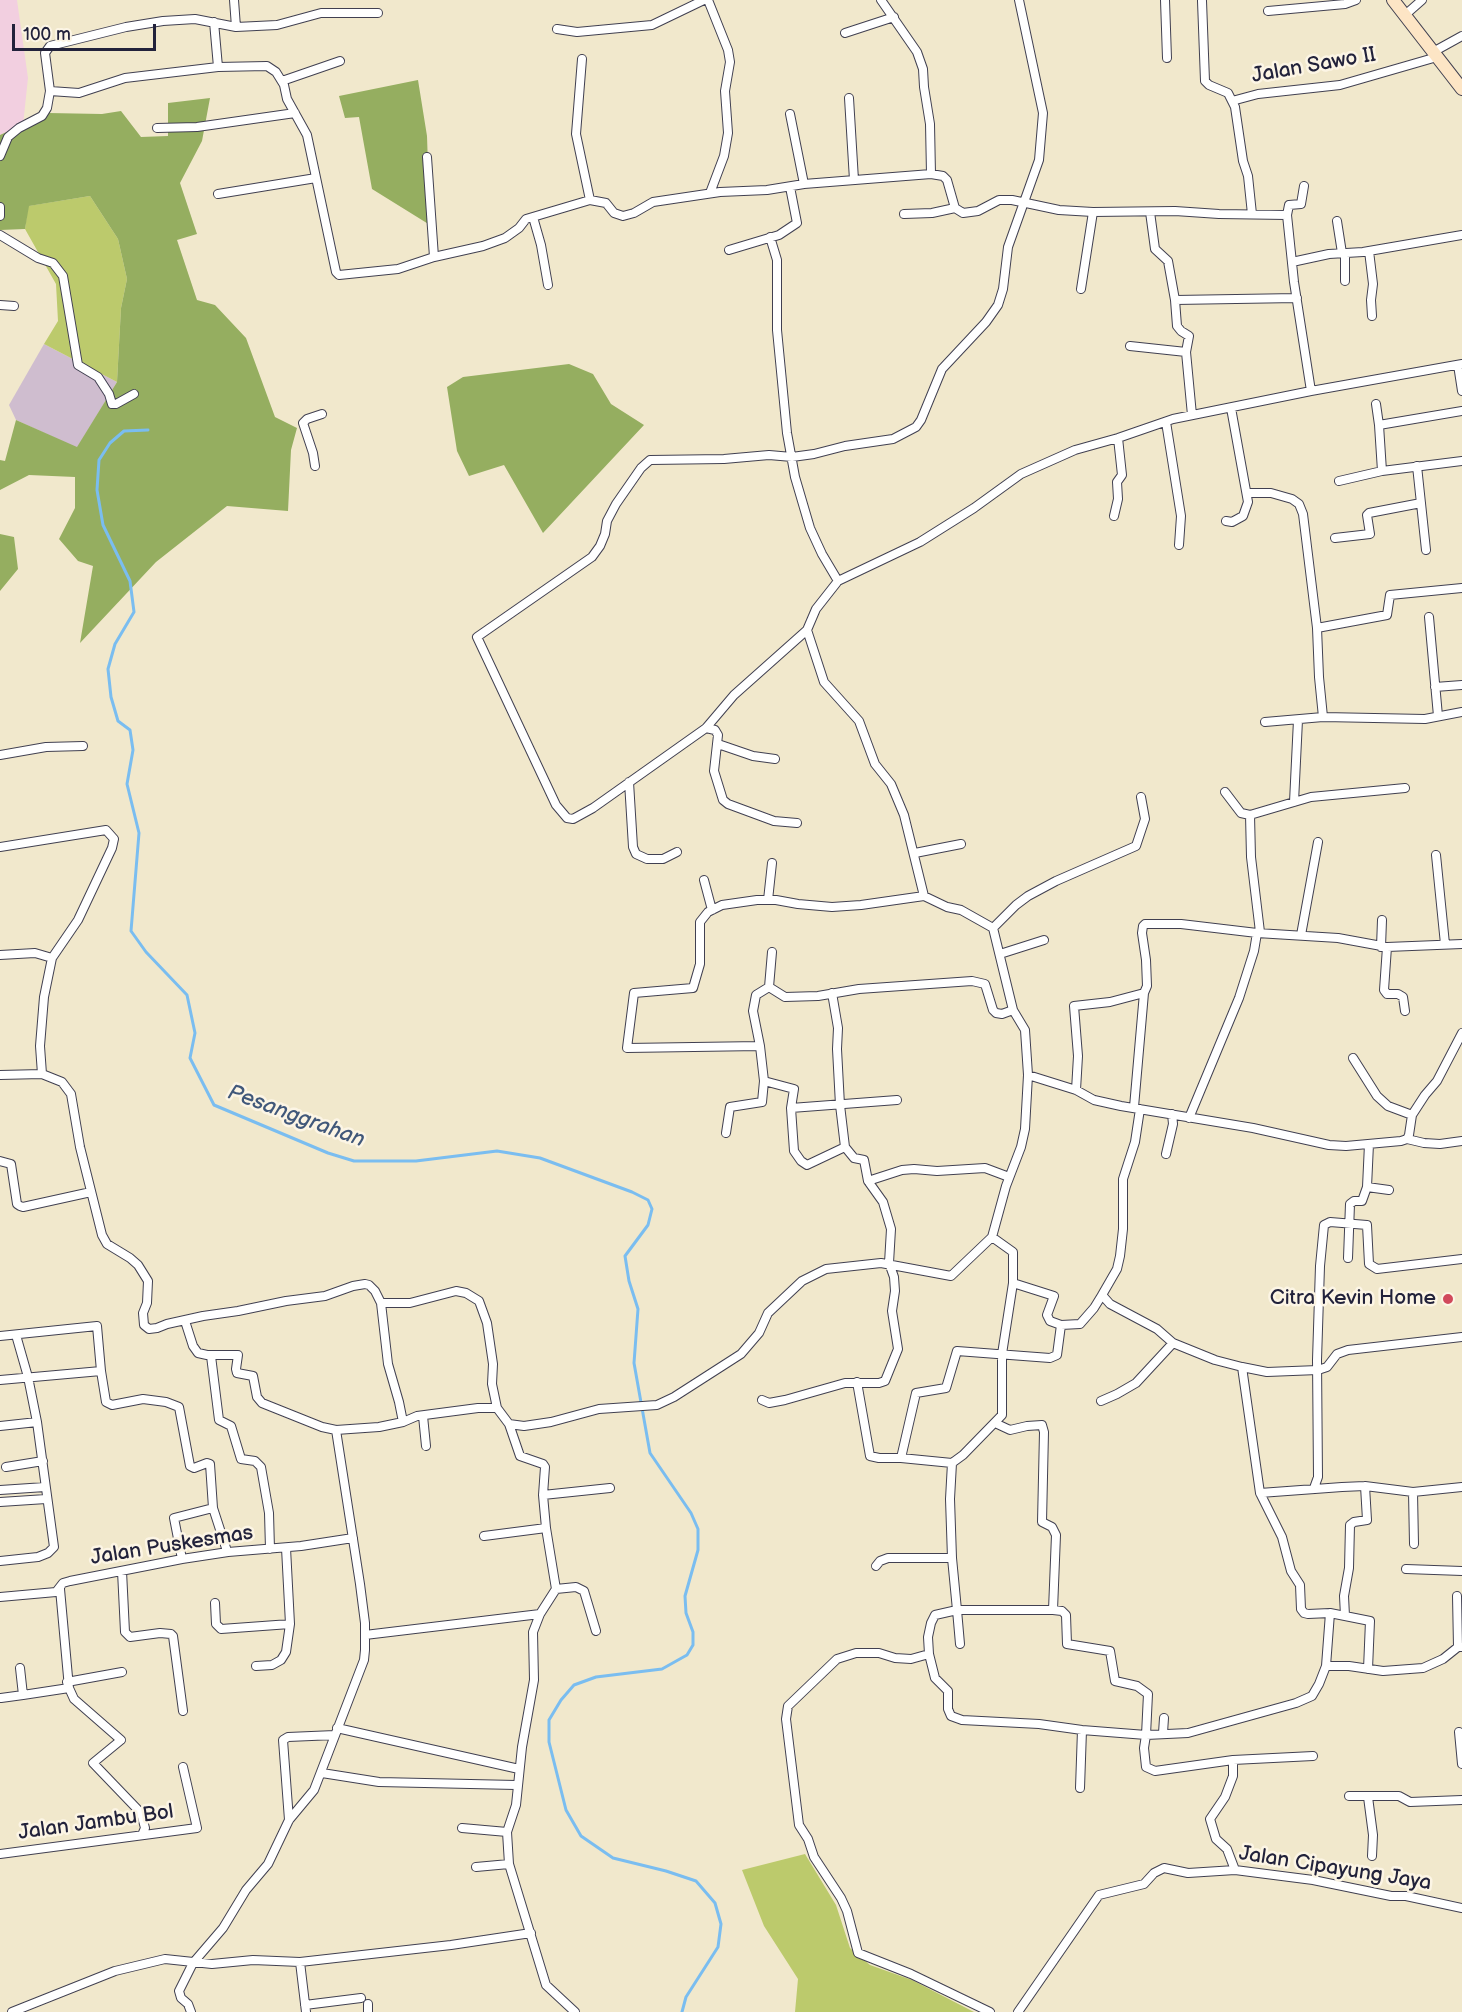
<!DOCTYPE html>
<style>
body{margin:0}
#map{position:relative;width:1462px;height:2012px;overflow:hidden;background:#f1e8cc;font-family:"Balsamiq Sans",sans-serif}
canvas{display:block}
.scale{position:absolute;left:12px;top:24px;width:144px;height:27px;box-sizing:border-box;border:3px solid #22223b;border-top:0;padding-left:8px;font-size:18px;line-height:21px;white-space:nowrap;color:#22223b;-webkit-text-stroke:4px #fcf5e5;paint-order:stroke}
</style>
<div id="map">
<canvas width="1462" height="2012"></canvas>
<div class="scale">100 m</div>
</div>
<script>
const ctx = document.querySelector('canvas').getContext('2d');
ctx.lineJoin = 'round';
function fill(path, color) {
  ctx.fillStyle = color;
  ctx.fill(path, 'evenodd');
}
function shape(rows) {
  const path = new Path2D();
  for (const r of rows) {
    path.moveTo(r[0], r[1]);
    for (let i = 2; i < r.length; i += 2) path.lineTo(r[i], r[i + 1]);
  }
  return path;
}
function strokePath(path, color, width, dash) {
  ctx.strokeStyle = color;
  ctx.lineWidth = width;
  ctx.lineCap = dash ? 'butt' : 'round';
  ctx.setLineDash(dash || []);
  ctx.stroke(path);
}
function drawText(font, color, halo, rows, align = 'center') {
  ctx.font = font + ' "Balsamiq Sans",sans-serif';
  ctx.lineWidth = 5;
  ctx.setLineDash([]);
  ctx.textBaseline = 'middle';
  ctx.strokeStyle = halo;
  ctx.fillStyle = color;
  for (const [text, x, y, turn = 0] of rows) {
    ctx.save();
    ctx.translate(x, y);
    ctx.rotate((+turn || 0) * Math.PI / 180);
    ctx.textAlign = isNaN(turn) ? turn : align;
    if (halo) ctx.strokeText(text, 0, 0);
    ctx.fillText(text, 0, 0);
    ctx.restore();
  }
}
const built = shape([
 [0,0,17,0,28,78,23,125,0,135]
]);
const industrial = shape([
 [44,344,117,382,77,448,16,420,9,405]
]);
const green = shape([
 [90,196,118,239,127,279,121,308,117,382,44,344,58,321,56,284,25,229,28,206],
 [805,1854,836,1905,850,1948,870,1965,912,1980,974,2012,795,2012,798,1979,764,1926,742,1870]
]);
const forest = shape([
 [418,80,427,136,430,225,372,189,359,117,345,118,339,96],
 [210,98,202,141,180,183,197,234,177,240,197,300,215,305,246,338,275,417,297,428,291,450,288,511,227,506,156,562,80,643,93,566,78,561,59,539,75,508,75,477,29,475,0,490,0,460,5,461,16,420,77,447,117,382,121,308,127,279,118,239,90,196,29,206,25,229,0,230,0,135,48,113,102,114,121,111,141,137,168,136,168,103],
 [569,364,593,374,611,404,644,425,543,533,504,465,469,476,457,451,447,387,463,377],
 [0,534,14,537,18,569,0,591]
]);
const stream = shape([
 [148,430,124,431,110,443,99,460,97,490,103,525,130,581,134,612,115,644,108,669,111,697,118,721,130,730,133,750,127,784,139,833,131,931,146,952,187,995,195,1033,190,1058,214,1105,328,1153,354,1161,416,1161,497,1151,540,1158,632,1192,648,1200,652,1209,648,1225,625,1256,629,1281,638,1309,634,1363,650,1453,691,1513,698,1529,698,1550,685,1596,686,1613,693,1632,693,1645,687,1655,662,1669,596,1677,574,1685,561,1700,549,1720,549,1742,566,1810,581,1836,613,1858,666,1871,696,1881,715,1903,721,1924,718,1947,686,1997,682,2012]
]);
const street = shape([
 [234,0,236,27],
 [708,0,728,50,730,62,725,91,728,133,724,156,710,193],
 [881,0,917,52,923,69,924,87,930,124,931,174],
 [1019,0,1043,113,1039,160,1008,247,1003,289,998,305,986,322,942,369,921,420,916,427,893,439,845,446,814,454,792,457,769,455,724,459,650,460,641,468,616,504,607,521,605,534,600,546,592,557,477,637,556,805,567,818,573,819,593,808,706,728,734,695,807,630,816,609,838,581,920,542,974,508,1021,474,1075,450,1118,438,1173,419,1311,391,1462,364],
 [1165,0,1167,58],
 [1202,1,1205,81,1209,85,1228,93,1235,107,1243,161,1248,176,1252,214],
 [1268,11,1345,4,1356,0],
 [1405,15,1422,0],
 [214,22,218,67],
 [557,29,577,32,652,25,704,0],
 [845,33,894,17],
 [1433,52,1462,36],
 [582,59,576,134,590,200],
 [282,81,340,61],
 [50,91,79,93,125,78,218,67,267,66,276,72,284,85,287,99,307,135,336,272,339,275,398,269,434,257,483,246,505,238,519,228,526,219,590,200,606,203,614,213,623,216,634,213,653,202,720,192,767,190,804,184,931,174,943,176,947,180,955,208,963,213,978,211,999,200,1012,200,1059,210,1093,212,1175,211,1219,214,1287,215,1294,282,1311,391],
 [849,98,854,180],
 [1232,101,1258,94,1340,85,1437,57],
 [790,114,804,184],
 [157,128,197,127,295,113],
 [0,156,8,137,19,128,42,116,47,108,50,91,45,53,50,46,126,27,163,21,195,19,236,27,277,25,321,13,378,13],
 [427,157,434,257],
 [218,194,316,178],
 [0,207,0,216],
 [1150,212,1155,249,1168,261,1175,300,1177,326,1181,331,1189,336,1186,352,1192,415],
 [904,214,932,213,955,208],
 [1287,215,1289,205,1301,204,1304,186],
 [533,217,541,245,548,285],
 [1337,221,1342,253],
 [0,235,38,258,53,263,63,276,78,365,98,377,109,394,112,404,116,404,134,394],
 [770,237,777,260,777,330,787,433,795,477,810,528,822,554,838,581],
 [729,250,779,235,797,223,790,187],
 [1369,251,1373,284,1371,300,1372,316],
 [1292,262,1329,254,1363,252,1462,235],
 [1345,281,1345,253],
 [1081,289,1093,212],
 [1175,300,1297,298],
 [0,305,14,306],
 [1130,346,1186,352],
 [1458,365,1462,391],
 [1376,404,1379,425],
 [1166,422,1181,516,1179,545],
 [315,466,313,453,303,423,307,419,322,414],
 [1417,466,1426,550],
 [1382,471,1379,425,1462,411],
 [1339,481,1382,471,1462,461],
 [1247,493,1271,493,1292,499,1299,504,1303,514,1317,628],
 [1114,516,1118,499,1117,482,1122,475,1118,438],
 [1226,521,1232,522,1243,516,1248,502,1231,408],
 [1335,538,1370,534,1367,515,1369,513,1421,503],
 [1429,617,1438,716],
 [1435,687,1462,685],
 [1323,717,1319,677,1317,628,1387,615,1390,595,1462,588],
 [1265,722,1323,717,1425,719,1462,712],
 [706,728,715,730,718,735,714,771,723,800,728,804,774,821,797,823],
 [718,744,753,756,775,759],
 [0,755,46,747,83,746],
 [629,782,633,847,636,854,647,859,663,859,677,852],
 [1225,792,1241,813,1250,815,1311,797,1405,788],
 [1294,802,1298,720],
 [1250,815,1251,857,1260,932],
 [0,847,106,830,114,839,112,848,78,920,52,958,44,997,40,1046,42,1074],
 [915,853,961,844],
 [1436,855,1445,944],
 [704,880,712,910],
 [768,900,772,863],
 [993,928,1016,905,1028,896,1056,881,1136,846,1145,819,1141,797],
 [1301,935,1318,842],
 [1381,947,1382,920],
 [1387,947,1384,990,1387,994,1398,994,1403,997,1405,1011],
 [772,952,769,987,785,997,818,996,859,989,972,981,985,984,993,1010,996,1013,1002,1014,1013,1010],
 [1000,954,1044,940],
 [0,955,35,953,52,958],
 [832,993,838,1028,837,1049,840,1105,845,1147],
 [760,1046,627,1048,634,993,693,988,700,964,700,922,708,912,722,905,757,900,776,900,798,904,832,907,861,905,924,896],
 [1353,1058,1377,1096,1388,1106,1412,1115],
 [0,1075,42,1074,62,1082,71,1094,80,1147,102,1235,107,1244,130,1258,138,1265,148,1281,147,1303,143,1313,144,1325,149,1329,157,1328,167,1324,203,1316,238,1311,286,1301,325,1296,353,1286,365,1284,369,1285,375,1291,381,1303,410,1303,456,1291,466,1293,479,1301,487,1323,493,1364,492,1384,497,1408,509,1424,524,1426,551,1422,599,1409,657,1405,674,1397,741,1354,759,1333,768,1313,802,1281,826,1269,881,1263,951,1276,992,1237,1006,1186,1021,1147,1025,1129,1028,1075,1025,1030,1013,1010,993,928,961,910,947,907,924,896,904,815,891,784,875,764,859,721,824,682,807,630],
 [1028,1075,1076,1090,1094,1100,1121,1106,1253,1128,1329,1145,1346,1146,1401,1141,1407,1139,1409,1135,1412,1115,1425,1095,1437,1081,1462,1033],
 [764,1081,794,1089,791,1108,897,1100],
 [1076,1090,1078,1056,1074,1006,1110,1002,1144,993,1147,986,1146,960,1142,933,1143,926,1145,924,1181,924,1257,933,1338,938,1387,947,1462,944],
 [1134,1107,1144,993],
 [1189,1118,1239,998,1254,951,1257,933],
 [726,1133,730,1107,762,1102,764,1081,760,1046,753,1011,756,995,769,987],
 [1407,1139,1424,1143,1440,1144,1462,1141],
 [1369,1144,1367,1187,1389,1190],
 [1166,1154,1173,1124,1172,1114],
 [0,1161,11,1164,17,1204,20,1206,23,1207,91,1192],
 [868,1181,902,1170,914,1169,937,1171,985,1168,1009,1177],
 [992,1237,1013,1252,1013,1283,1054,1296,1047,1315,1050,1321,1061,1325,1080,1324,1094,1308,1102,1295,1110,1304,1157,1329,1173,1343,1215,1360,1242,1367,1267,1372,1318,1370,1327,1367,1337,1354,1348,1350,1462,1337],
 [1348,1258,1350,1204,1354,1201,1362,1201,1367,1187],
 [1013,1283,1002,1354,1002,1415,963,1455,952,1463,950,1499,952,1558,957,1610,935,1615,931,1623,928,1637,929,1654,935,1678,948,1691,948,1709,951,1716,962,1720,1039,1724,1082,1730,1146,1735,1144,1748,1146,1767,1155,1771,1233,1760,1313,1756],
 [1102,1295,1117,1269,1120,1256,1123,1229,1123,1179,1135,1142,1140,1109],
 [381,1303,388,1364,399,1402,403,1422],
 [185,1321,193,1346,198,1353,207,1355,238,1355,236,1369,237,1373,253,1376,257,1397,262,1403,322,1427,336,1430,360,1584,365,1623,365,1650,364,1660,314,1790,289,1820,268,1864,246,1890,223,1928,193,1963,179,1991,181,1998,188,2004,191,2012],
 [0,1336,97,1326,101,1371,106,1402,112,1405,143,1399,166,1402,179,1407,190,1466,194,1468,207,1463,210,1464,213,1508,226,1548],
 [211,1356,219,1420,231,1426,241,1459,255,1461,261,1467,269,1513,270,1549],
 [1242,1367,1260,1493,1282,1537,1291,1571,1300,1585,1301,1609,1304,1613,1308,1614,1330,1613,1370,1621,1368,1669],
 [0,1380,101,1371],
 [857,1382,870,1456,879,1458,901,1458,952,1463],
 [762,1400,769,1403,785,1400,845,1383,879,1383,885,1381,898,1349,892,1311,895,1291,894,1277,889,1263,891,1229,883,1202,868,1181,864,1160,854,1158,845,1147,807,1165,801,1161,794,1151,791,1108],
 [1101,1401,1117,1394,1136,1383,1173,1343],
 [423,1416,426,1446],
 [509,1424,520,1456,543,1464,545,1467,543,1495,546,1528,556,1589,540,1614,533,1632,534,1680,522,1747,516,1805,507,1832,509,1864,546,1985,575,2012],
 [0,1426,37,1422],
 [336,1430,379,1427,403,1422,417,1416,478,1408,497,1408],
 [901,1458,916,1393,946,1388,957,1351,1050,1358,1057,1355,1061,1325],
 [6,1467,43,1461],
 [1314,1488,1318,1477,1317,1360,1320,1266,1324,1225,1330,1222,1367,1225,1369,1264,1377,1269,1462,1259],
 [0,1490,45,1487],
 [1413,1492,1414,1544],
 [1260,1493,1342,1487,1365,1486,1413,1492,1462,1487],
 [543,1495,610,1488],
 [0,1502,46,1499],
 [484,1536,546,1528],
 [182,1559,174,1518,213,1508],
 [0,1561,38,1557,48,1553,54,1547,37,1422,28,1377,16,1335],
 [876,1566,880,1561,888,1558,952,1558],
 [1406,1569,1462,1571],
 [122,1571,125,1632,130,1637,160,1633,171,1634,173,1636,183,1711],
 [60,1589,69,1688,74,1699,121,1740,93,1763,141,1813,145,1828,142,1835],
 [556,1589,576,1587,584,1591,596,1631],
 [1457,1596,1458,1647],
 [0,1597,56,1592,63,1583,70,1581,182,1559,228,1552,301,1546,353,1538],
 [215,1603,216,1624,221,1629,290,1624],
 [1053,1610,1062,1611,1066,1615,1067,1644,1110,1651,1115,1681,1137,1686,1148,1694,1146,1735,1188,1733,1296,1703,1312,1696,1319,1684,1326,1666,1330,1613],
 [1345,1616,1344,1596,1349,1568,1350,1525,1354,1522,1367,1520,1365,1486],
 [365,1635,540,1614],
 [960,1644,957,1610,1053,1610,1056,1535,1052,1527,1042,1522,1044,1432,1042,1425,1027,1426,1010,1430,995,1423],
 [929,1654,911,1659,895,1658,879,1653,856,1653,837,1659,788,1706,786,1719,799,1825,808,1839,814,1857,841,1898,847,1911,858,1953,911,1974,990,2012],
 [256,1666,272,1665,281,1660,286,1652,290,1624,286,1548],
 [1326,1666,1349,1666,1383,1671,1423,1668,1443,1659,1458,1647,1462,1647],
 [67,1682,122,1672],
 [23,1695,69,1688],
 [1,1698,23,1695,20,1668],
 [337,1728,519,1769],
 [1459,1732,1462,1764],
 [1163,1733,1164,1718],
 [1233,1760,1233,1776,1225,1797,1210,1819,1216,1839,1227,1849,1235,1870],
 [322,1773,379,1782,516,1785],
 [1080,1788,1082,1730],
 [1349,1796,1399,1796,1410,1802,1462,1800],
 [1368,1797,1373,1835,1372,1856],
 [289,1820,283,1740,288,1737,335,1735],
 [462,1828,507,1832],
 [0,1854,197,1828,183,1767],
 [476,1867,509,1864],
 [300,1962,306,2012],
 [368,2004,368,2012],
 [305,2005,361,1998],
 [12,2012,115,1971,165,1959,212,1964,253,1960,300,1962,451,1945,531,1933],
 [1018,2012,1099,1895,1144,1884,1154,1873,1164,1868,1188,1873,1235,1870,1313,1880,1391,1896,1406,1896,1462,1908]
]);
const secondary = shape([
 [1393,0,1462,89]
]);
const markers = [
 [1448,1299,6,"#d1495b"]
];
const streetNames = [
 ["Jalan Sawo II",1314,66,-10],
 ["Jalan Puskesmas",172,1546,-9],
 ["Jalan Jambu Bol",96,1823,-8],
 ["Jalan Cipayung Jaya",1335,1869,9]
];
const poiNames = [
 ["Citra Kevin Home",1436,1299]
];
const waterNames = [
 ["Pesanggrahan",296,1117,20]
];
fill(built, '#f2cfe0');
fill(industrial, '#cfbdcf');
fill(green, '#bcca6c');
fill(forest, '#95ae60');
strokePath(stream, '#7abdf0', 3);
strokePath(street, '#414051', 10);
strokePath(secondary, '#414051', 14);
strokePath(street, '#fff', 8);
strokePath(secondary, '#fde5c5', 12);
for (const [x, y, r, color] of markers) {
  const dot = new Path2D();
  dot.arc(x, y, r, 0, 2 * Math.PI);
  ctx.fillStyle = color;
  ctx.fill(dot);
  strokePath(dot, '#fcf5e5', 2);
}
drawText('21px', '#22223b', '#fcf5e5', streetNames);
drawText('21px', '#22223b', '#fcf5e5', poiNames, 'right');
drawText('italic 22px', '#41587a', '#fcf5e5', waterNames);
</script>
